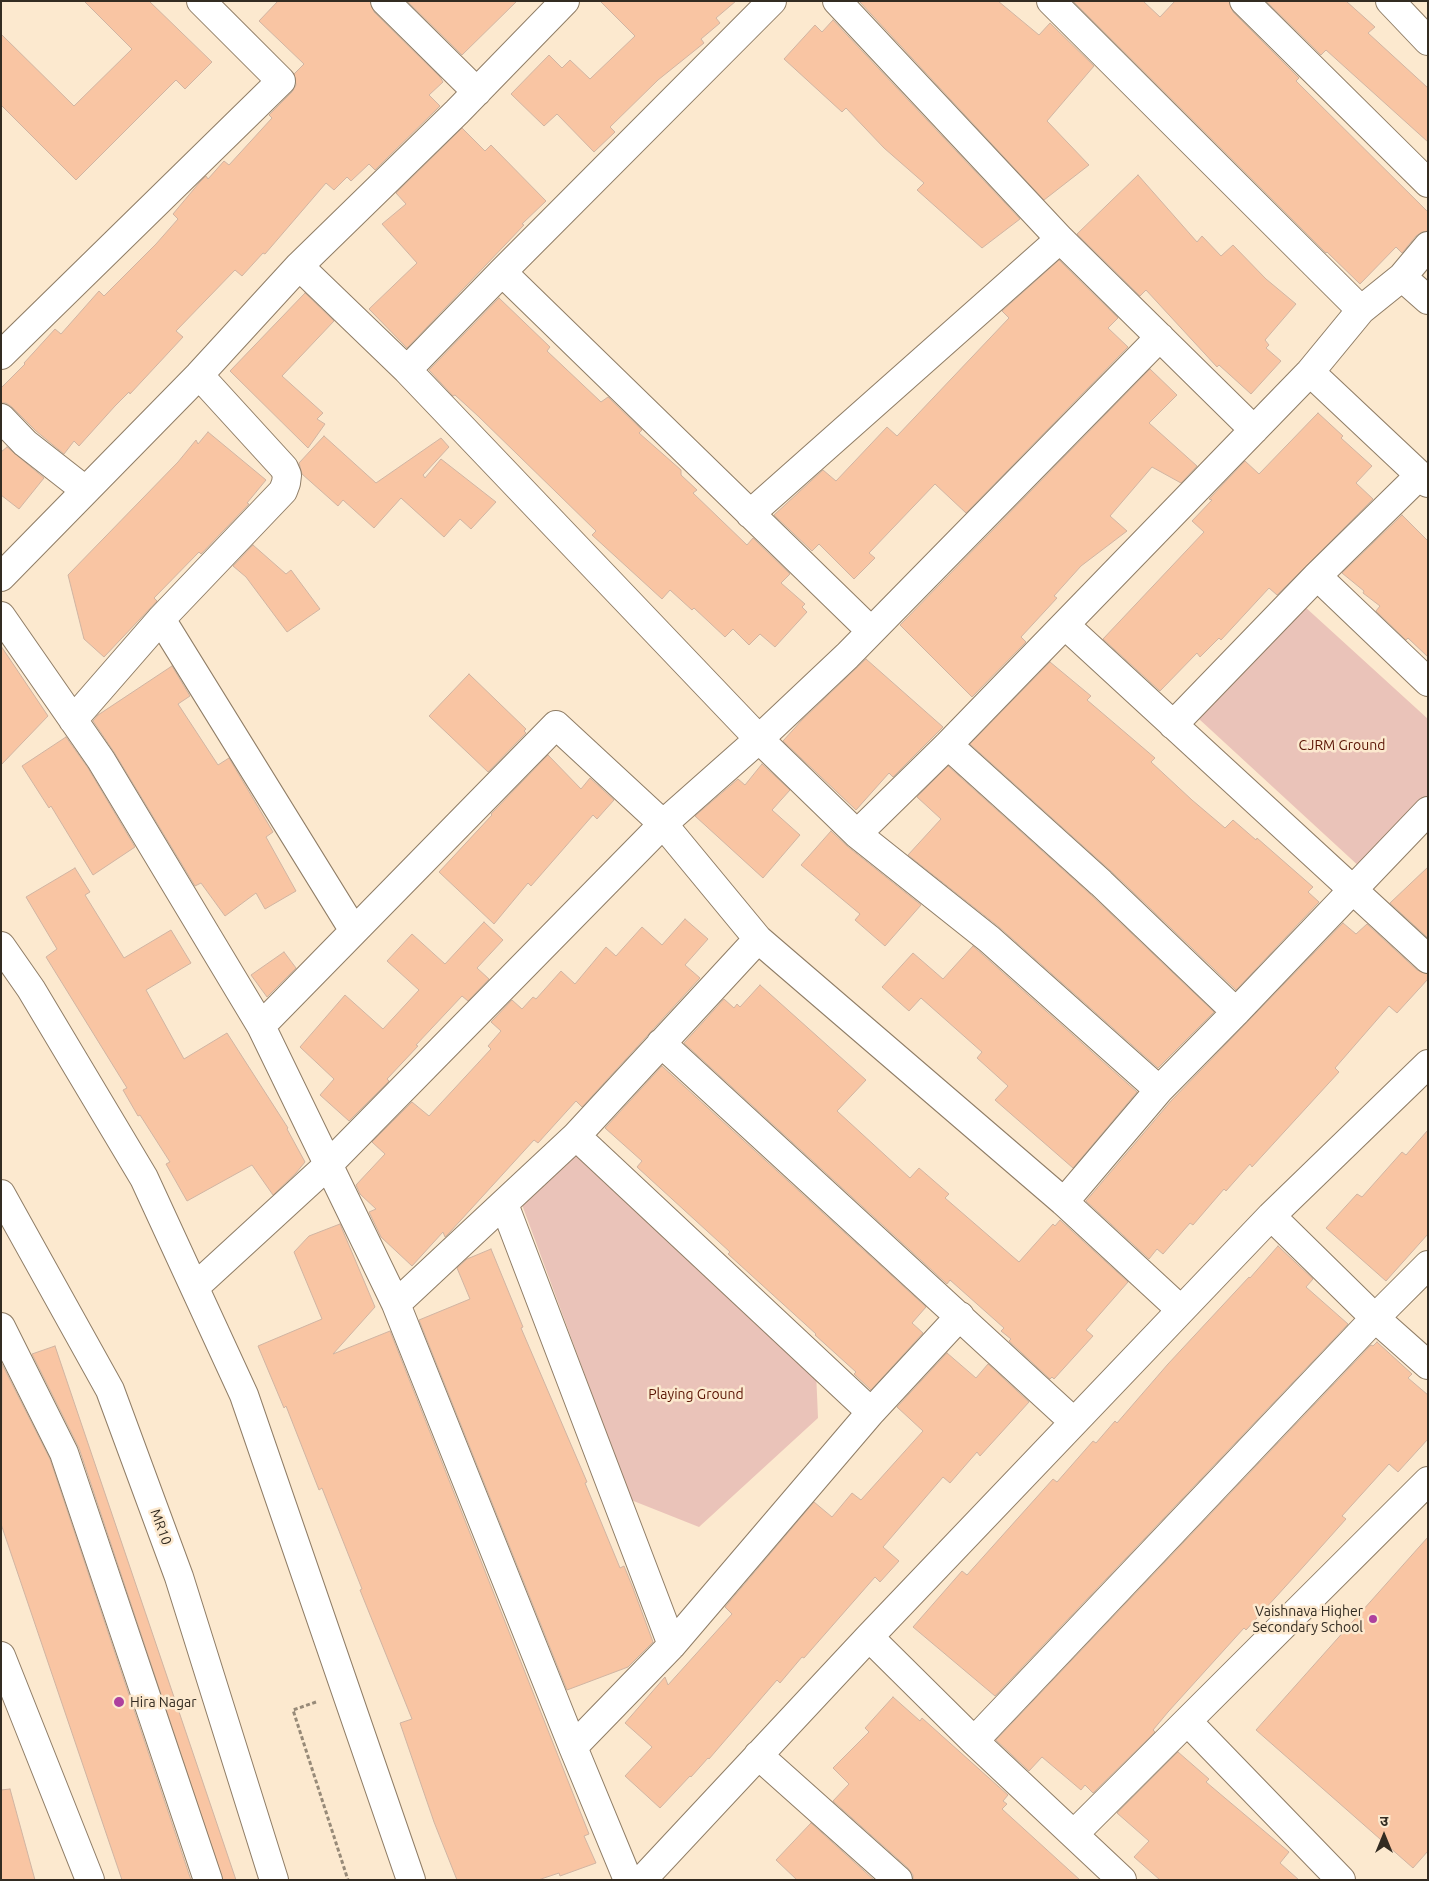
<!DOCTYPE html>
<meta charset="utf-8">
<style>
body{margin:0}
#map{position:relative;width:1429px;height:1881px;overflow:hidden;background:#fce9cf;font-family:Ubuntu,"Noto Sans Devanagari",sans-serif}
canvas{display:block}
.frame{position:absolute;inset:0;border:2px solid #332c22;pointer-events:none}
.north{position:absolute;left:1359px;top:1811px;width:50px;height:50px;-webkit-text-stroke:4px #fce9cf;paint-order:stroke;rotate:0deg;font-size:14px;font-weight:700;line-height:20px;text-align:center;color:#332c22}
.north::after{content:'';display:block;margin:auto;width:18px;height:22px;background:#332c22;clip-path:polygon(50% 0,100% 100%,50% 72%,0 100%)}
</style>
<div id="map">
<canvas width="1429" height="1881"></canvas>
<div class="frame"></div>
<div class="north">उ</div>
</div>
<script>
const ctx = document.querySelector('canvas').getContext('2d');
ctx.lineJoin = 'round';
function fill(path, color) {
  ctx.fillStyle = color;
  ctx.fill(path, 'evenodd');
}
function shape(rows) {
  const path = new Path2D();
  for (const r of rows) {
    path.moveTo(r[0], r[1]);
    for (let i = 2; i < r.length; i += 2) path.lineTo(r[i], r[i + 1]);
  }
  return path;
}
function strokePath(path, color, width, dash) {
  ctx.strokeStyle = color;
  ctx.lineWidth = width;
  ctx.lineCap = dash ? 'butt' : 'round';
  ctx.setLineDash(dash || []);
  ctx.stroke(path);
}
function drawText(font, color, halo, rows, align = 'center') {
  ctx.font = font + ' Ubuntu,sans-serif';
  ctx.lineWidth = 5;
  ctx.setLineDash([]);
  ctx.textBaseline = 'middle';
  ctx.strokeStyle = halo;
  ctx.fillStyle = color;
  for (const [text, x, y, turn = 0] of rows) {
    ctx.save();
    ctx.translate(x, y);
    ctx.rotate((+turn || 0) * Math.PI / 180);
    ctx.textAlign = isNaN(turn) ? turn : align;
    if (halo) ctx.strokeText(text, 0, 0);
    ctx.fillText(text, 0, 0);
    ctx.restore();
  }
}
const green = shape([
 [1304,606,1428,719,1428,799,1362,869,1199,719],
 [576,1152,816,1371,818,1418,699,1527,631,1500,521,1202]
]);
const building = shape([
 [84,1,149,1,212,62,185,89,176,80,76,180,1,105,1,34,74,106,132,49,84,1],
 [278,1,370,1,374,12,440,77,443,82,429,95,440,106,375,170,369,164,351,181,347,177,334,190,326,183,265,254,263,253,242,276,235,270,176,331,183,337,130,394,129,392,115,406,79,446,74,441,64,454,36,431,12,407,6,403,1,403,1,388,25,364,24,363,55,329,61,334,99,291,104,296,156,244,178,219,173,214,199,183,206,176,208,179,224,161,229,165,272,118,269,115,292,92,296,85,294,74,304,64,259,21,278,1],
 [407,1,517,1,462,55,407,1],
 [600,1,736,1,716,18,720,23,701,39,704,43,658,80,610,127,615,132,594,152,557,114,544,126,511,94,549,55,562,68,570,60,590,79,635,36,600,1],
 [859,1,998,1,1039,35,1050,23,1094,66,1047,121,1089,165,1044,200,859,1],
 [1073,1,1143,1,1160,17,1175,1,1229,1,1233,12,1299,78,1296,81,1428,212,1428,231,1422,232,1416,236,1402,253,1396,247,1360,284,1327,252,1326,253,1073,1],
 [1266,1,1346,1,1375,27,1368,33,1428,88,1428,142,1326,50,1321,55,1266,1],
 [833,20,1020,219,982,248,917,190,924,183,884,148,846,108,842,112,784,59,815,25,822,32,833,20],
 [462,128,485,151,491,145,546,201,522,224,524,225,407,348,369,309,417,263,382,224,406,204,396,193,462,128],
 [1138,175,1197,242,1202,236,1221,256,1233,245,1266,279,1296,304,1265,340,1269,345,1266,348,1281,361,1251,394,1219,365,1217,367,1146,290,1140,296,1077,234,1138,175],
 [1059,260,1118,318,1108,328,1128,347,966,513,935,484,869,553,875,558,854,579,819,544,812,551,774,515,823,470,836,481,887,427,897,436,1009,318,1002,311,1059,260],
 [305,293,334,321,282,376,323,413,317,419,325,424,308,448,230,371,305,293],
 [499,298,550,347,547,351,601,402,608,397,642,430,639,433,681,470,681,475,697,490,693,493,747,545,753,538,790,574,781,583,805,604,802,607,807,612,775,647,760,634,749,645,733,629,725,637,694,608,692,610,670,590,662,599,592,535,596,531,478,416,455,395,453,396,429,370,499,298],
 [1150,369,1177,395,1149,423,1197,466,1181,483,1152,467,1110,516,1127,531,1081,566,1054,596,1057,598,1021,637,1026,642,972,697,900,625,1150,369],
 [1318,413,1343,436,1341,438,1372,466,1356,483,1373,499,1277,595,1269,588,1221,640,1219,638,1200,657,1197,653,1160,691,1103,639,1204,532,1192,521,1212,500,1209,499,1245,461,1259,474,1318,413],
 [208,432,266,480,247,503,249,504,201,554,199,552,154,598,157,601,104,657,84,639,68,575,178,462,196,440,198,444,208,432],
 [324,436,376,483,441,438,449,447,423,475,425,478,441,459,496,502,471,529,460,519,444,537,401,498,374,528,343,500,338,506,302,474,299,463,324,436],
 [7,447,44,478,19,509,1,495,1,452,7,447],
 [1402,515,1428,541,1428,657,1408,638,1406,640,1376,611,1380,606,1363,593,1364,591,1342,573,1402,515],
 [253,545,286,574,291,570,320,609,287,632,246,577,233,566,253,545],
 [1,646,48,716,1,765,1,646],
 [866,659,943,727,893,777,889,773,856,810,783,741,802,720,866,659],
 [1050,662,1091,696,1087,700,1155,758,1151,762,1192,800,1225,828,1233,820,1256,840,1257,838,1313,887,1308,892,1319,902,1236,990,1112,872,970,744,1050,662],
 [172,666,190,696,178,704,218,765,229,758,273,832,266,837,296,891,265,909,256,893,225,916,201,883,195,886,114,752,93,721,98,715,172,666],
 [469,674,526,729,524,731,526,733,488,772,429,716,469,674],
 [66,737,88,768,135,847,93,875,51,806,49,808,22,766,66,737],
 [548,755,581,789,590,778,614,800,597,819,593,815,531,886,528,883,494,924,439,872,492,815,491,814,548,755],
 [762,764,790,790,772,810,800,835,763,878,695,816,738,779,745,785,762,764],
 [948,766,1090,894,1214,1012,1158,1068,999,927,908,855,941,819,917,797,948,766],
 [831,831,847,846,921,905,885,946,855,920,860,914,801,865,831,831],
 [1428,867,1428,938,1390,903,1428,867],
 [75,868,90,892,85,895,124,958,171,930,191,963,146,990,184,1059,227,1033,288,1128,287,1129,305,1162,296,1173,273,1195,252,1165,187,1201,166,1164,170,1162,140,1115,138,1116,123,1090,127,1088,46,957,57,949,26,897,75,868],
 [685,919,708,939,685,965,700,978,582,1107,576,1101,538,1143,534,1140,450,1232,445,1237,443,1232,412,1266,381,1237,369,1212,376,1209,360,1194,356,1185,385,1154,372,1142,412,1102,429,1116,491,1049,488,1046,501,1031,491,1022,512,1000,522,1009,533,997,536,999,561,971,575,984,606,947,616,956,642,927,662,945,685,919],
 [484,922,503,940,477,968,489,979,468,1001,462,996,416,1045,418,1046,387,1079,389,1081,349,1121,320,1095,334,1079,300,1047,345,995,383,1029,419,990,387,961,412,934,445,964,484,922],
 [1343,923,1356,934,1367,924,1417,970,1428,974,1428,979,1397,1013,1389,1006,1335,1068,1339,1072,1252,1167,1250,1164,1226,1191,1224,1189,1193,1225,1190,1223,1163,1254,1157,1249,1149,1259,1086,1201,1171,1101,1343,923],
 [973,946,1137,1092,1073,1168,995,1100,1008,1086,977,1058,982,1052,921,998,909,1011,882,987,913,953,943,979,973,946],
 [284,952,296,968,267,997,251,975,284,952],
 [760,985,866,1080,837,1111,910,1178,919,1168,949,1194,945,1198,1019,1262,1053,1224,1055,1226,1060,1220,1128,1282,1086,1330,1093,1336,1054,1379,1052,1377,1050,1379,1009,1341,1011,1339,1001,1331,1004,1328,950,1280,947,1284,684,1043,724,999,734,1008,737,1004,740,1007,760,985],
 [662,1066,926,1307,912,1323,923,1333,871,1390,854,1374,856,1372,815,1335,816,1334,728,1254,730,1252,637,1167,642,1161,605,1128,662,1066],
 [1428,1130,1428,1234,1386,1281,1326,1228,1357,1194,1362,1197,1402,1152,1406,1155,1428,1130],
 [340,1224,375,1307,333,1354,390,1331,589,1834,584,1836,596,1863,560,1876,559,1873,538,1880,457,1880,434,1822,400,1723,412,1719,360,1590,362,1589,322,1488,319,1490,286,1406,284,1408,258,1346,322,1319,294,1252,309,1236,340,1224],
 [1278,1246,1313,1279,1306,1287,1348,1324,995,1696,913,1627,962,1571,967,1575,1053,1479,1057,1482,1093,1441,1096,1443,1115,1421,1117,1423,1168,1364,1249,1277,1250,1278,1278,1246],
 [491,1249,523,1327,521,1328,587,1482,585,1483,620,1568,624,1566,633,1588,653,1642,628,1667,567,1690,419,1320,470,1299,457,1268,467,1259,491,1249],
 [1377,1342,1412,1374,1408,1378,1428,1395,1428,1439,1398,1472,1389,1464,1342,1516,1346,1519,1304,1566,1246,1630,1244,1628,1168,1712,1153,1730,1155,1732,1093,1793,1085,1785,1081,1790,1042,1757,1029,1771,996,1740,1371,1345,1373,1346,1377,1342],
 [55,1346,236,1880,223,1880,79,1448,32,1354,55,1346],
 [947,1353,976,1378,988,1364,1029,1402,980,1456,977,1452,950,1483,943,1477,883,1547,899,1561,880,1582,875,1577,804,1658,802,1657,780,1683,777,1680,709,1759,708,1758,691,1777,690,1776,660,1808,625,1776,652,1747,625,1723,665,1677,668,1685,732,1614,725,1607,814,1502,832,1517,852,1493,861,1500,923,1431,897,1407,947,1353],
 [2,1364,50,1459,191,1880,122,1880,1,1524,2,1364],
 [1428,1537,1428,1851,1413,1868,1256,1730,1428,1537],
 [893,1697,920,1721,922,1718,1008,1795,1003,1801,1007,1804,1002,1809,1080,1880,913,1880,913,1875,908,1868,833,1801,849,1784,833,1768,869,1732,865,1728,893,1697],
 [1178,1752,1209,1779,1206,1782,1289,1852,1280,1863,1299,1880,1160,1880,1134,1857,1149,1841,1117,1813,1178,1752],
 [10,1789,35,1880,1,1880,1,1790,10,1789],
 [811,1823,874,1880,797,1880,776,1860,811,1823]
]);
const path = shape([
 [316,1702,293,1710,348,1880]
]);
const minor = shape([
 [385,1,477,92],
 [837,1,1060,239,1254,430],
 [1051,1,1361,310],
 [1244,1,1428,183],
 [1390,1,1428,41],
 [299,266,407,370,759,739,857,834,989,939,1159,1090],
 [502,272,871,631],
 [1402,277,1428,300],
 [1,355,281,81,201,1],
 [407,370,502,272,772,1],
 [1310,372,1428,483],
 [1,418,25,443,85,490],
 [750,514,1060,239],
 [1317,576,1428,682],
 [1,577,199,375,299,266,457,112,565,1],
 [1,616,101,760,261,1026,396,1304,573,1747,628,1880],
 [161,619,354,931],
 [1065,625,1428,959],
 [73,720,161,619,283,491,286,483,287,475,284,468,199,375],
 [1173,725,1317,576,1420,475],
 [948,745,1101,883,1236,1012],
 [857,834,948,745,1310,372,1361,310,1402,277,1428,246],
 [1,946,31,989,144,1178,244,1395,411,1880],
 [261,1026,556,725,663,824,758,939,1064,1202,1181,1310],
 [661,1043,1074,1422],
 [576,1136,871,1412],
 [1064,1202,1159,1090,1236,1012,1428,811],
 [504,1204,672,1645],
 [1271,1216,1375,1318,1428,1365],
 [195,1287,328,1165,663,824,759,739,847,656,1160,337],
 [396,1304,576,1136,758,939],
 [869,1637,974,1741,1122,1880],
 [1,1656,90,1880],
 [1188,1722,1341,1880],
 [974,1741,1375,1318,1428,1265],
 [573,1747,672,1645,871,1412,960,1316],
 [758,1755,898,1880],
 [1074,1834,1428,1481],
 [642,1880,869,1637,1271,1216,1428,1064]
]);
const major = shape([
 [1,1194,110,1390,179,1577,274,1880],
 [1,1327,64,1453,208,1880]
]);
const markers = [
 [1373,1619,5,"#ae409e"],
 [119,1702,6,"#ae409e"]
];
const parkNames = [
 ["CJRM Ground",1342,745],
 ["Playing Ground",696,1394]
];
const streetNames = [
 ["MR10",161,1527,70]
];
const poiNames = [
 ["Vaishnava Higher",1363,1611],
 ["Secondary School",1363,1627],
 ["Hira Nagar",130,1702,"left"]
];
fill(green, '#eac3b9');
fill(building, '#f9c5a3');
strokePath(building, '#d0b4a2', 1);
strokePath(minor, '#8f7d66', 30);
strokePath(major, '#8f7d66', 30);
strokePath(path, '#978a78', 3, [4, 2.5]);
strokePath(minor, '#fff', 28);
strokePath(major, '#fff', 28);
for (const [x, y, r, color] of markers) {
  const dot = new Path2D();
  dot.arc(x, y, r, 0, 2 * Math.PI);
  ctx.fillStyle = color;
  ctx.fill(dot);
  strokePath(dot, '#fce9cf', 2);
}
drawText('14px', '#591202', '#fce9cf', parkNames);
drawText('14px', '#332c22', '#fce9cf', streetNames);
drawText('14px', '#332c22', '#fce9cf', poiNames, 'right');
</script>
